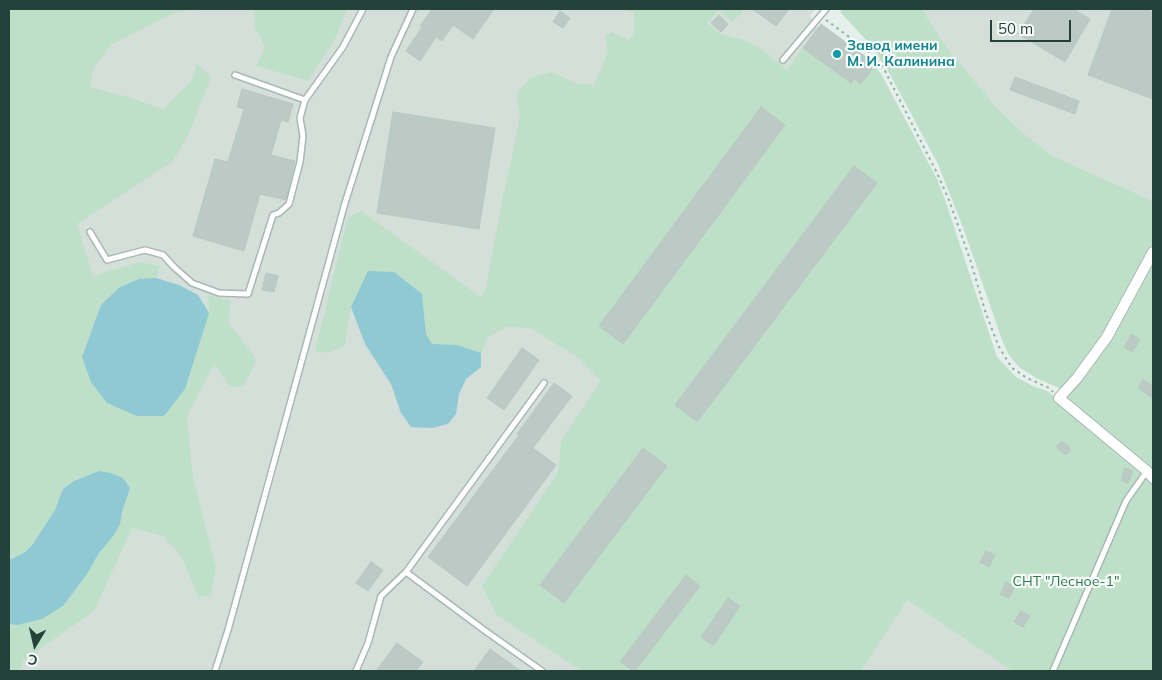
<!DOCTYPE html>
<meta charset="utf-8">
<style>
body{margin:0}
#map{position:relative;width:1162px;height:680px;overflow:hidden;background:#e6efeb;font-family:Mulish,sans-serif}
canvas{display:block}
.frame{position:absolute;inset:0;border:10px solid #24423a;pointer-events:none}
.north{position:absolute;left:10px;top:620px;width:50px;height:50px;-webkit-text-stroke:4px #f7fbf9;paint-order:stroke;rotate:189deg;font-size:14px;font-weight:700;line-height:20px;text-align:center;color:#24423a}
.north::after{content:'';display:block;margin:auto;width:18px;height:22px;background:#24423a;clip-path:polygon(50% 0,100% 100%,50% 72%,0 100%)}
.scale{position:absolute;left:990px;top:20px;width:81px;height:22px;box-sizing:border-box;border:2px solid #24423a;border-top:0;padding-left:6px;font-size:15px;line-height:18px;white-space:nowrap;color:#24423a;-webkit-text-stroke:4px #f7fbf9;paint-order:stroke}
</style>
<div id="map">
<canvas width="1162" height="680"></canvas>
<div class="frame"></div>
<div class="north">С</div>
<div class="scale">50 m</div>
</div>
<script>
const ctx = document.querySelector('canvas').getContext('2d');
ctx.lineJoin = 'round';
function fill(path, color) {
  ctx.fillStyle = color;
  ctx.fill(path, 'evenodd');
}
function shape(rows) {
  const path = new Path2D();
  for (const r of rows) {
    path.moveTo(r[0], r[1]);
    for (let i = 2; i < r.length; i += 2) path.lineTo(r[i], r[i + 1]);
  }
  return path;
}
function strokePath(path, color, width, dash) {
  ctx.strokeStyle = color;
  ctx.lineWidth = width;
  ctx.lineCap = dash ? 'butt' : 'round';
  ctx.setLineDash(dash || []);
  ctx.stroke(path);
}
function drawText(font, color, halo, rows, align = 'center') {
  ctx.font = font + ' Mulish,sans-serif';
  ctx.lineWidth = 4.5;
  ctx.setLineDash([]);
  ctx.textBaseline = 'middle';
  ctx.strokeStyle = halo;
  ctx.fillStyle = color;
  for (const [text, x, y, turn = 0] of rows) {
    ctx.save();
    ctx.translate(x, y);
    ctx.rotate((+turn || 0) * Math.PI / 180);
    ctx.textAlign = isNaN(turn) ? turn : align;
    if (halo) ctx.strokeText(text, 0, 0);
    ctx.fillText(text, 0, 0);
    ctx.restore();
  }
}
const built = shape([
 [9,9,816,9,810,16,818,27,821,24,870,60,881,74,937,179,945,200,1019,425,907,600,1012,671,9,671],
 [922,9,1153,9,1153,201,1053,156,1027,136,998,109,945,45]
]);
const green = shape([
 [9,9,199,9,174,13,111,45,94,68,90,87,128,97,163,109,191,82,197,64,211,77,187,138,172,162,77,224,93,276,140,262,160,266,156,278,139,279,120,287,101,305,82,357,209,313,208,295,231,301,228,322,257,360,243,387,230,387,214,364,187,417,193,477,206,530,216,567,211,596,198,597,182,557,163,536,132,528,94,611,24,660,19,671,9,671,9,624,17,625,63,606,87,574,99,553,114,534,120,524,122,512,130,488,123,478,111,473,99,471,74,481,63,489,55,510,33,544,24,553,9,560],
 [254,9,347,9,336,37,308,81,256,66,265,47,255,27],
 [624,9,744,9,739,16,731,21,719,10,707,23,720,34,744,40,759,47,787,70,803,48,851,83,870,60,881,74,937,179,945,200,997,357,1016,377,1033,386,1047,391,1056,398,1064,390,1038,379,1019,367,1009,355,1002,340,964,230,938,164,887,69,867,41,840,12,843,9,922,9,945,45,998,109,1027,136,1053,156,1153,201,1153,671,1012,671,907,600,861,671,582,671,497,615,482,586,558,472,561,440,601,381,579,358,530,328,508,327,488,337,481,353,457,345,432,345,426,334,422,294,351,307,345,345,328,353,315,351,348,217,361,211,481,297,486,287,502,201,511,162,520,114,516,95,531,77,552,72,576,83,594,85,608,52,605,36,611,32,617,35,630,40,634,32,634,12,627,11]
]);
const water = shape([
 [368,271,394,272,422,294,426,334,432,344,457,345,481,353,481,367,466,379,459,394,456,414,448,424,432,428,411,427,401,413,391,384,365,344,351,307],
 [156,278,179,285,198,295,209,313,185,389,164,416,137,416,107,403,91,382,82,357,101,305,120,287,139,279],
 [99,471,111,473,123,478,130,488,122,512,120,524,114,535,99,553,87,574,63,606,42,619,17,625,9,624,9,560,24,553,33,544,55,510,63,489,74,481]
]);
const building = shape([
 [432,9,494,9,473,39,453,25,442,41,436,37,420,61,406,51,422,27,420,26,432,9],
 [752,9,789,9,776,26,752,9],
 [1034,9,1073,9,1090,19,1065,62,1018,34,1034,9],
 [1112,9,1145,9,1153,12,1153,99,1088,75,1112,9],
 [560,11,570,18,563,28,553,22,560,11],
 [719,15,728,24,721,32,711,23,719,15],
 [821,24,870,60,867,65,872,69,861,84,854,79,851,83,803,48,821,24],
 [1015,77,1079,101,1075,114,1010,90,1015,77],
 [242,89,293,104,288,122,281,120,271,155,295,161,286,200,260,194,244,251,193,236,215,159,228,162,244,109,237,107,242,89],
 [761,107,785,125,623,344,599,326,761,107],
 [393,112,495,128,479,229,377,213,393,112],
 [854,166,877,183,697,422,675,405,854,166],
 [266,273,278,276,274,292,262,290,266,273],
 [1132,334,1140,340,1132,352,1124,347,1132,334],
 [522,348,539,360,504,410,487,398,522,348],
 [1143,380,1153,386,1153,398,1138,388,1143,380],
 [554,383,572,396,533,448,556,465,467,586,428,557,519,435,517,434,554,383],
 [1062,441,1071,449,1066,455,1056,447,1062,441],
 [643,448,667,466,564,603,540,585,643,448],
 [1125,468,1133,471,1128,483,1121,480,1125,468],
 [986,551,995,555,989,567,980,562,986,551],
 [371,562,383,570,368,591,356,583,371,562],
 [686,575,700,586,635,671,633,671,620,662,686,575],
 [1006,582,1015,587,1009,598,1000,594,1006,582],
 [728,598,740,606,713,646,701,637,728,598],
 [1021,611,1030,616,1023,627,1014,622,1021,611],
 [397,643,423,662,416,671,376,671,397,643],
 [490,649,521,671,474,671,490,649]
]);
const path = shape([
 [826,20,867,50,876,59,885,71,937,173,949,200,971,262,986,314,999,347,1012,368,1027,378,1049,388,1053,392]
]);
const lane = shape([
 [783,60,826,9],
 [235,75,305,100,343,47,363,9],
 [90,232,107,260,145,250,163,255,174,267,192,283,219,293,248,294,273,215,279,213,289,204,300,162,303,136,300,118,305,100],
 [406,572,484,630,542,671],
 [215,671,228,630,345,203,391,57,413,9],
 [356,671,368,643,381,596,406,572,544,383],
 [1053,671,1126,501,1147,471]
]);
const street = shape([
 [1153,252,1107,337,1077,378,1059,398,1147,471,1153,478]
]);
const markers = [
 [837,54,5,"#0f9aa8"]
];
const cultureNames = [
 ["Завод имени",847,46],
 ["М. И. Калинина",847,62]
];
const parkNames = [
 ["СНТ \"Лесное-1\"",1066,582]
];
fill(built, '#d4dfda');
fill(green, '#bfe0c8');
fill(water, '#8ec9d4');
fill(building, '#bbcac4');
strokePath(building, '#b8c9c2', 1);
strokePath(lane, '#a8b8b2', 8);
strokePath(street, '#a8b8b2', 12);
strokePath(path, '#86b3a5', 2, [2.5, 4]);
strokePath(lane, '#fff', 5);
strokePath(street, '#fff', 10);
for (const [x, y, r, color] of markers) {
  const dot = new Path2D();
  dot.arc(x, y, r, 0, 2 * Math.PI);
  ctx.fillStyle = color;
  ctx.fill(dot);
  strokePath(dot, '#f7fbf9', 2);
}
drawText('bold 14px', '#0d838f', '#f7fbf9', cultureNames, 'left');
drawText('14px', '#2d7a4b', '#f7fbf9', parkNames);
</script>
